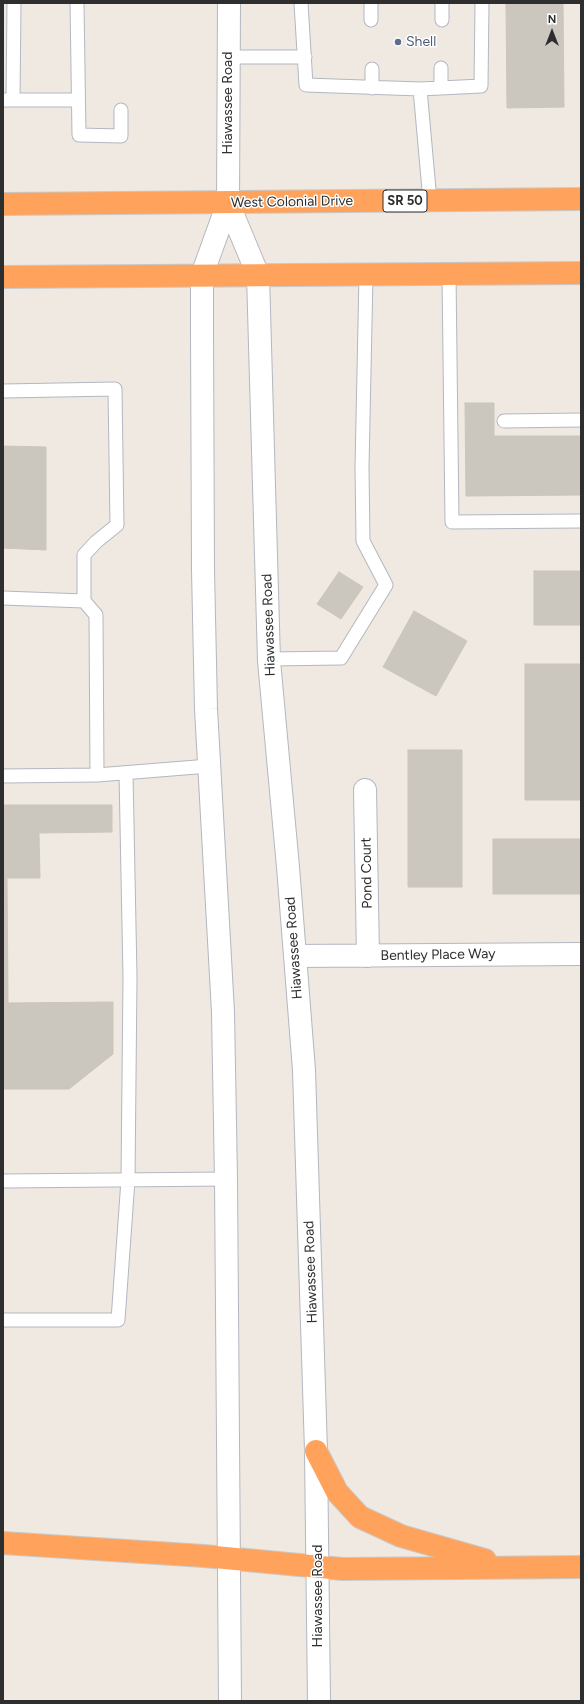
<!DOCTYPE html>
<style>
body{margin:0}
#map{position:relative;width:584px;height:1704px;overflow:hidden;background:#efe9e1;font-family:Figtree,sans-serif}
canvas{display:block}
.frame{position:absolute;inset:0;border:4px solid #2e2e2e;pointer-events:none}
.north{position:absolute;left:532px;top:12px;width:40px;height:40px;-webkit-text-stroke:3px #fff;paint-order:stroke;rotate:0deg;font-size:11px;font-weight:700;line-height:16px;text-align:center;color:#2e2e2e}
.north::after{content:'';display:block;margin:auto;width:14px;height:18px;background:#2e2e2e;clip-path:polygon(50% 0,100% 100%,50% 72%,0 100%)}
</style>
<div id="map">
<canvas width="584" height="1704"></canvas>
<div class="frame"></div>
<div class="north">N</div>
</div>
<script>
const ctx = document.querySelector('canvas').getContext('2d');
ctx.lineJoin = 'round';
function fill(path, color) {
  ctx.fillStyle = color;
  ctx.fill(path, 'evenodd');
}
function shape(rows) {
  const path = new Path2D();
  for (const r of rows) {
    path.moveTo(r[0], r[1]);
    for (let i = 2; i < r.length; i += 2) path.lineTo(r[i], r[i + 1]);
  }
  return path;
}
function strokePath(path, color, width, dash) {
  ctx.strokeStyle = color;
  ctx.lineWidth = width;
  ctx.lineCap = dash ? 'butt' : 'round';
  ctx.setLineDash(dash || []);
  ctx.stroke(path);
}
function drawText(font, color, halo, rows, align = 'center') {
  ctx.font = font + ' Figtree,sans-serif';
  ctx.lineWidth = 3;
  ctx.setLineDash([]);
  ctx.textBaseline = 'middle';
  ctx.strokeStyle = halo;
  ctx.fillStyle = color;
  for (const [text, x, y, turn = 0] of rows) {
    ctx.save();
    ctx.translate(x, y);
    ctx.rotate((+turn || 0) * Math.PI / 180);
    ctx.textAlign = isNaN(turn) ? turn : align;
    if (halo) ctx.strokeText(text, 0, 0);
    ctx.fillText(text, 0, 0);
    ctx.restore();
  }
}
const building = shape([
 [506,3,563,3,564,107,507,108,506,3],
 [465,403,494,403,494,436,581,436,581,495,466,496,465,403],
 [3,446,46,447,46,550,3,548,3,446],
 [534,571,581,571,581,625,534,625,534,571],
 [339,572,363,587,341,619,317,604,339,572],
 [414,611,467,641,436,696,383,667,414,611],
 [525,664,580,664,580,800,525,800,525,664],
 [408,750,462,750,462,887,408,887,408,750],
 [3,805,112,805,112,832,39,833,40,878,7,878,8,1003,113,1002,113,1054,69,1089,3,1089,3,805],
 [493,839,581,839,581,894,493,894,493,839]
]);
const lane = shape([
 [77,3,79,135,121,136,121,110],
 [301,3,306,85,420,89,430,201],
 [371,3,371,20],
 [442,20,442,3],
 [229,57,305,57],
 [372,69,372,88],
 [441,88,441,68],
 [420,89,481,86,482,3],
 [3,100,78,100],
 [13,100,14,3],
 [449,274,452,522,581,521],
 [3,391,115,389,117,525,96,542,84,555,84,601],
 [504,421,581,420],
 [3,598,84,601,96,615,97,775,209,766],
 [269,659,341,658,386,585,363,541,362,467,366,275],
 [3,776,97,775],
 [3,1181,226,1179],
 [3,1320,118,1320,128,1180,130,977,126,773]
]);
const street = shape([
 [365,790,368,956],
 [295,956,581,954]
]);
const secondary = shape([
 [229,3,228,203,202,275,202,333,203,570,206,709,223,1012,226,1179,230,1701],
 [228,203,258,275,269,661,288,867,304,1070,316,1451,319,1701]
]);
const highway = shape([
 [3,204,581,199],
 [3,277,581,273],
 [316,1451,337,1492,360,1517,401,1536,485,1560],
 [3,1543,204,1556,342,1569,581,1567]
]);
const markers = [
 [398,42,4,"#5c6f8a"]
];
const shields = [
 [405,201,44]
];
const shieldNames = [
 ["SR 50",405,201]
];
const serviceNames = [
 ["Shell",406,42]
];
const streetNames = [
 ["Hiawassee Road",228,103,-90],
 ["West Colonial Drive",292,202,-1],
 ["Hiawassee Road",269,625,-92],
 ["Pond Court",367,873,-91],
 ["Hiawassee Road",294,948,-94],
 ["Bentley Place Way",438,955,-1],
 ["Hiawassee Road",311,1272,-92],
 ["Hiawassee Road",318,1596,-90]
];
fill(building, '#cbc7bf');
strokePath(building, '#cbc5ba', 1);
strokePath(lane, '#b4b7c1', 15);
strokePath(street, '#b4b7c1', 24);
strokePath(secondary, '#b4b7c1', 24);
strokePath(highway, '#c9c9c9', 24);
strokePath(lane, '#fff', 13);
strokePath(street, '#fff', 22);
strokePath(secondary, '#fff', 22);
strokePath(highway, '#ffa35c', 22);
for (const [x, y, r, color] of markers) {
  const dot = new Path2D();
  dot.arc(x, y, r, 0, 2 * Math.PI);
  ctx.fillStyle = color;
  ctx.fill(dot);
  strokePath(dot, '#fff', 1.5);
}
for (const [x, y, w] of shields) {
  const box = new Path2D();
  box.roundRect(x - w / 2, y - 11, w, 22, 3);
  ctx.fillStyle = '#fff';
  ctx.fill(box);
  strokePath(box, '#2e2e2e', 1);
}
drawText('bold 13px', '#2e2e2e', null, shieldNames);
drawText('14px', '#4e5e75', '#fff', serviceNames, 'left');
drawText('14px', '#2e2e2e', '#fff', streetNames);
</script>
